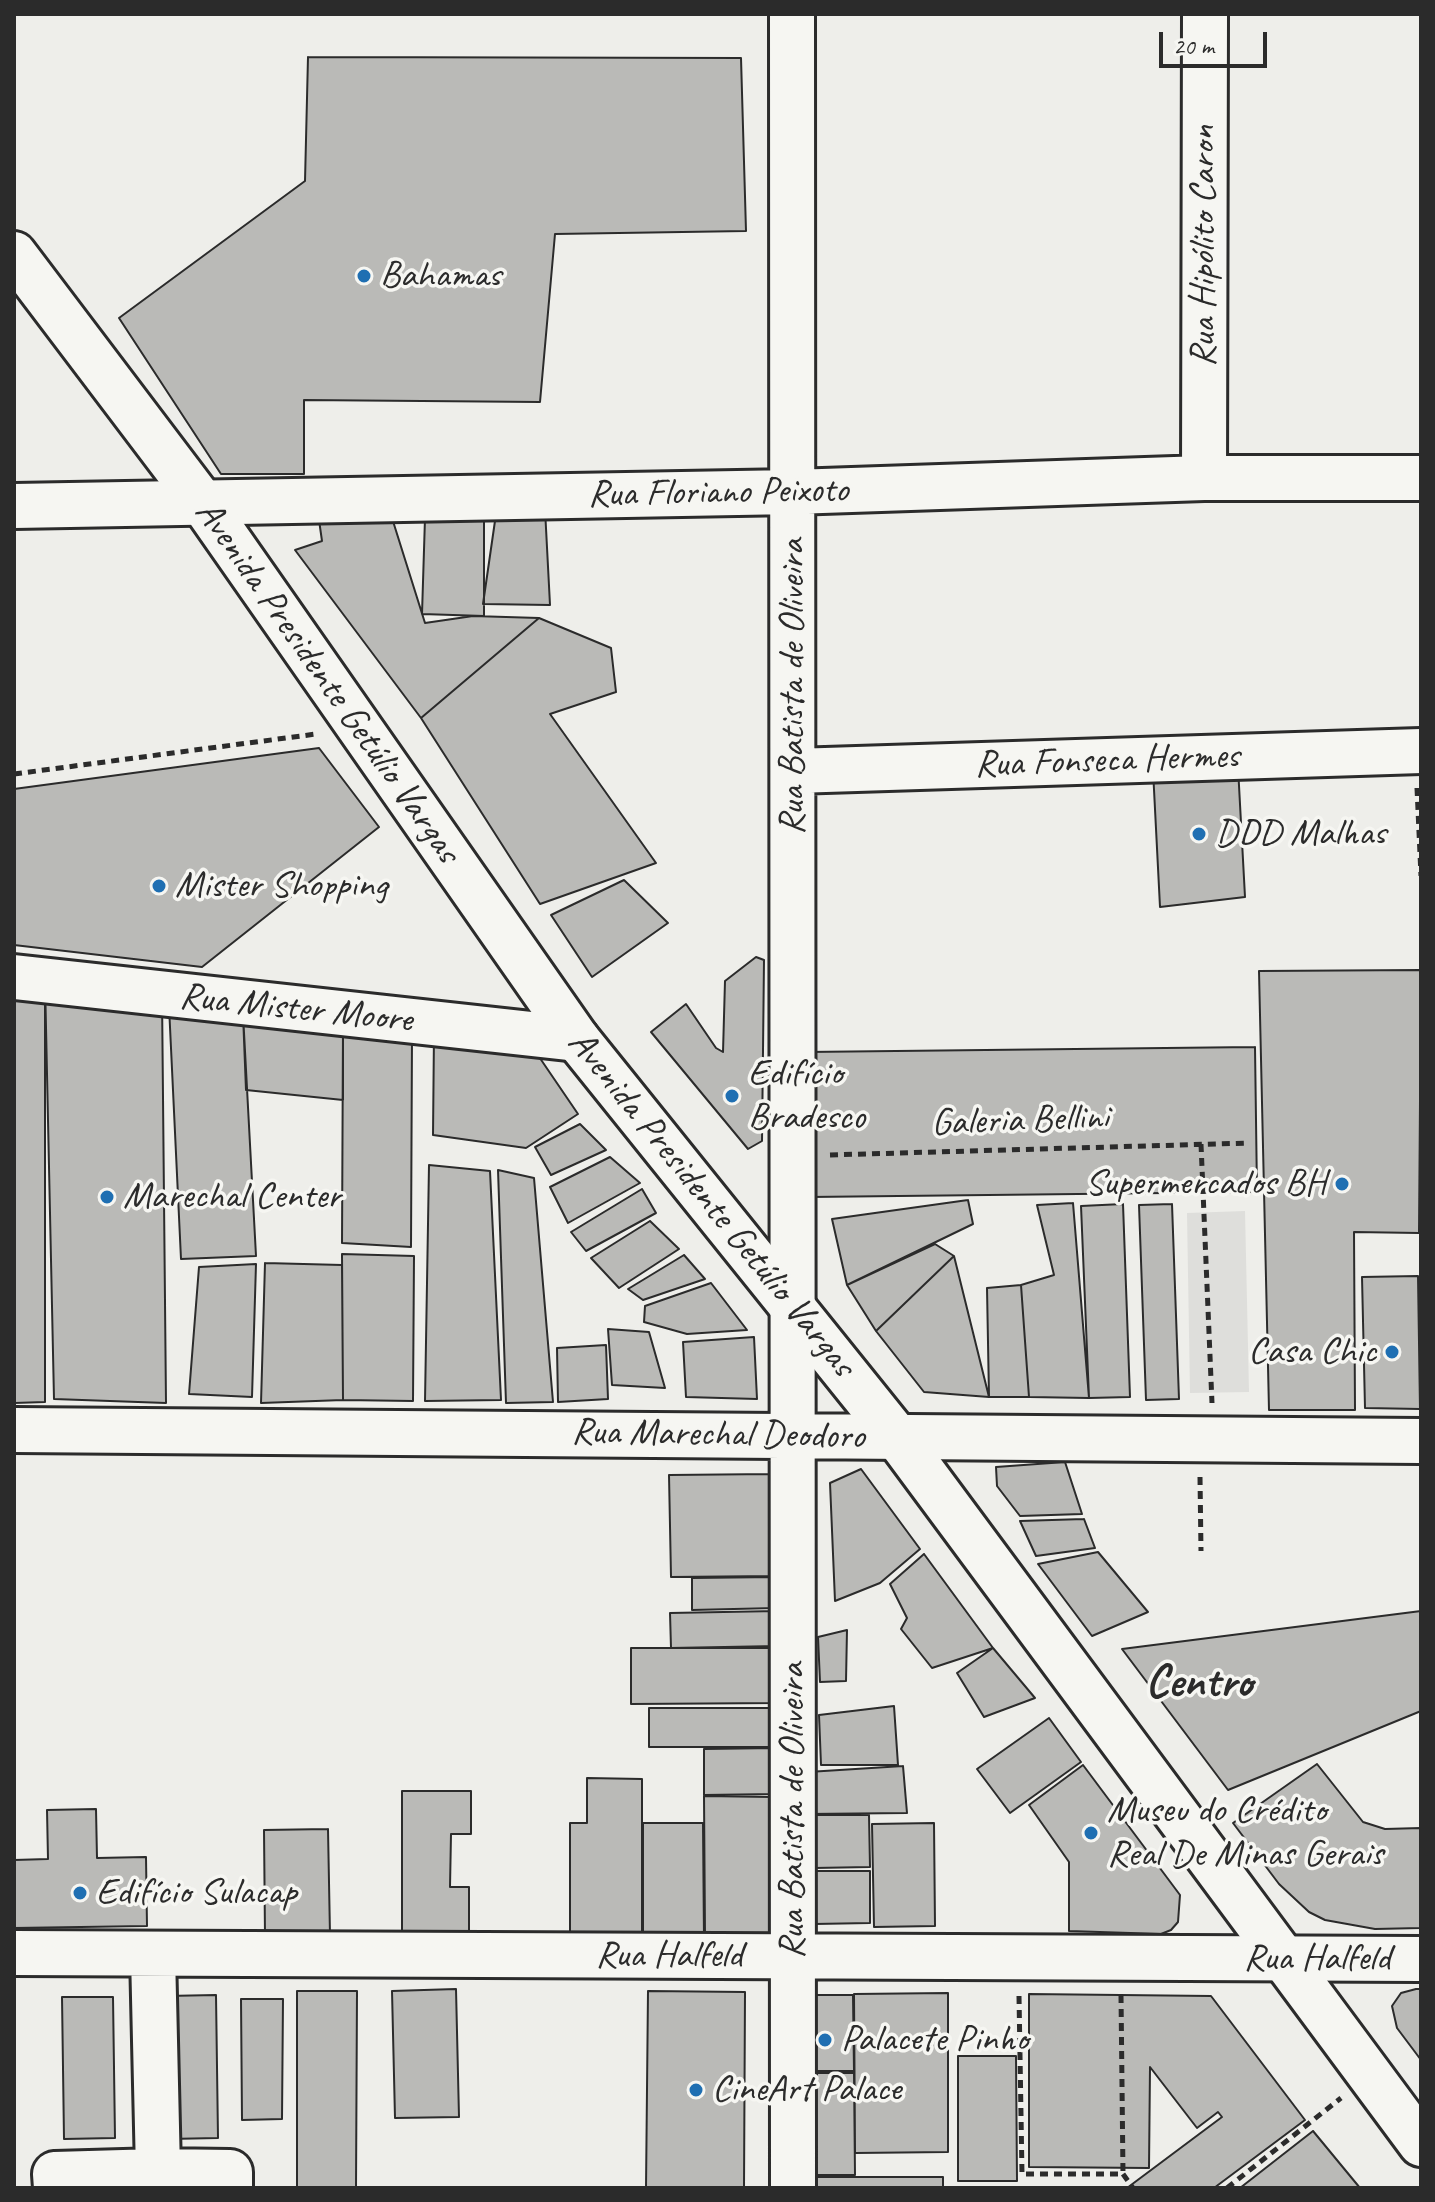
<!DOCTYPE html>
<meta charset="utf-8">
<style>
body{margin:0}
#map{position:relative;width:1435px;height:2202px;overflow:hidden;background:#eeeeea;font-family:Caveat,sans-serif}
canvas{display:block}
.frame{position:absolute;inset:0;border:16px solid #2b2b2b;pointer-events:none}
.scale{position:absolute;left:1159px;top:32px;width:108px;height:36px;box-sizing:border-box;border:4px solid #2b2b2b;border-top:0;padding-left:10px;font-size:24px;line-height:28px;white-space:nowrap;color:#2b2b2b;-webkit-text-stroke:6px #f6f6f2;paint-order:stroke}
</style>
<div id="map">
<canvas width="1435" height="2202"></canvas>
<div class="frame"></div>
<div class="scale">20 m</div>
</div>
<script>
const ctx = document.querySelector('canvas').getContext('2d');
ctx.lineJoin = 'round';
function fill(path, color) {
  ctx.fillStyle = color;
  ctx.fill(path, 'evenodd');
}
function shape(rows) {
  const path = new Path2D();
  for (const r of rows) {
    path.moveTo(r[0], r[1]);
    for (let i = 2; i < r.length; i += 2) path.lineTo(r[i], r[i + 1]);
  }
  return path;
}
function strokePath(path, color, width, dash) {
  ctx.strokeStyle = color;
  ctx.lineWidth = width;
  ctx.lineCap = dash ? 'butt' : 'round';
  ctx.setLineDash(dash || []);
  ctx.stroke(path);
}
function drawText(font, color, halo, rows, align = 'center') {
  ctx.font = font + ' Caveat,sans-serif';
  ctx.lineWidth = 7;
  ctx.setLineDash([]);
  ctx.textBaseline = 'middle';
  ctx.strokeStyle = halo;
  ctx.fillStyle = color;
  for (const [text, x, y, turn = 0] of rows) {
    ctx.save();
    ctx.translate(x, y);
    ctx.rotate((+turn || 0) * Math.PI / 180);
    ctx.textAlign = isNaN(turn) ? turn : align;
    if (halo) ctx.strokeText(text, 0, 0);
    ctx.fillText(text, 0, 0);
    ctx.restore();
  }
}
const built = shape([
 [1245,1211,1249,1392,1190,1393,1187,1213]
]);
const building = shape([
 [308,57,741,58,746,231,555,234,540,402,304,400,304,474,221,474,119,318,305,181,308,57],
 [545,509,550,605,483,604,496,514,545,509],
 [484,515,484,616,422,614,425,518,484,515],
 [392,518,425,623,473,616,539,618,421,718,295,550,322,541,319,520,392,518],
 [539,618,611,648,616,692,550,714,656,863,540,904,421,718,539,618],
 [319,748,379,827,202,967,14,945,14,789,319,748],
 [1238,767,1245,897,1160,907,1153,770,1238,767],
 [624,880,668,923,592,977,551,915,624,880],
 [756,957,764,960,762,1141,748,1149,651,1032,686,1004,716,1048,723,1052,725,981,756,957],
 [1421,970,1419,1233,1354,1232,1355,1410,1269,1410,1259,971,1421,970],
 [45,981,162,995,166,1403,54,1399,45,981],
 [14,987,45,989,45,1402,14,1403,14,987],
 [169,1006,243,1014,256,1256,181,1259,169,1006],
 [243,1014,343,1028,343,1100,246,1090,243,1014],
 [343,1028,412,1036,411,1247,342,1243,343,1028],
 [434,1033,531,1045,578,1114,526,1148,433,1135,434,1033],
 [1255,1047,1257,1192,809,1197,806,1052,1255,1047],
 [580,1124,606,1150,551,1175,535,1147,580,1124],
 [610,1157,640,1183,568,1223,550,1187,610,1157],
 [429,1165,490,1171,501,1400,425,1401,429,1165],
 [498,1170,534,1178,553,1402,506,1403,498,1170],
 [642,1189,656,1213,586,1251,571,1232,642,1189],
 [968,1200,973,1224,847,1285,832,1219,968,1200],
 [1073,1203,1089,1398,1029,1397,1021,1285,1054,1275,1037,1205,1073,1203],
 [1123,1204,1130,1397,1089,1398,1081,1206,1123,1204],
 [1172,1204,1179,1399,1146,1400,1139,1205,1172,1204],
 [650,1221,679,1249,619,1288,591,1258,650,1221],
 [935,1244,954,1256,876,1331,847,1285,935,1244],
 [342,1254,414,1256,413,1401,343,1400,342,1254],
 [684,1255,705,1279,643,1300,628,1289,684,1255],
 [954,1256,989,1397,924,1392,876,1331,954,1256],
 [265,1263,342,1265,343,1400,261,1403,265,1263],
 [256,1264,252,1397,189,1394,199,1267,256,1264],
 [1418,1276,1420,1409,1365,1408,1362,1277,1418,1276],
 [711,1283,747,1330,687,1334,644,1322,645,1306,711,1283],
 [1021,1285,1029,1397,989,1397,987,1288,1021,1285],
 [608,1329,649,1332,665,1388,612,1385,608,1329],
 [754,1337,757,1399,686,1397,683,1342,754,1337],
 [606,1345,608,1399,558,1402,557,1348,606,1345],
 [1065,1462,1082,1514,1020,1516,997,1486,996,1467,1065,1462],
 [861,1469,920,1549,880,1583,835,1601,830,1483,861,1469],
 [773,1474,775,1576,671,1577,669,1475,773,1474],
 [1084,1519,1095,1548,1036,1556,1020,1521,1084,1519],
 [1098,1552,1148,1612,1092,1636,1038,1564,1098,1552],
 [924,1554,993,1648,932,1668,901,1629,907,1618,890,1584,924,1554],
 [776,1577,776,1608,692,1610,692,1578,776,1577],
 [777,1611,778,1646,671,1648,670,1613,777,1611],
 [1421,1611,1421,1711,1228,1790,1122,1649,1421,1611],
 [847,1630,846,1681,820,1682,818,1637,847,1630],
 [631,1648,780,1648,780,1703,631,1704,631,1648],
 [993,1648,1035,1698,984,1717,957,1673,993,1648],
 [894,1706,898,1765,821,1765,819,1715,894,1706],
 [649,1708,775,1708,775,1747,649,1747,649,1708],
 [1049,1718,1081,1762,1010,1813,977,1769,1049,1718],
 [776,1748,776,1794,704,1795,704,1749,776,1748],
 [1317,1764,1363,1822,1385,1829,1421,1828,1421,1928,1375,1929,1325,1920,1309,1912,1279,1884,1233,1823,1317,1764],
 [1083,1765,1180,1895,1178,1922,1171,1930,1161,1934,1069,1931,1069,1862,1029,1805,1083,1765],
 [903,1766,907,1813,807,1814,808,1772,903,1766],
 [587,1778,642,1779,642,1939,570,1939,570,1823,587,1823,587,1778],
 [402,1791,471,1791,471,1834,451,1834,450,1887,469,1887,469,1935,402,1935,402,1791],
 [704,1796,772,1797,772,1938,705,1938,704,1796],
 [96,1809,97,1858,146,1857,147,1926,14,1928,14,1860,48,1859,47,1810,96,1809],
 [813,1815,869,1815,870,1867,814,1868,813,1815],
 [643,1823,703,1823,704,1939,643,1939,643,1823],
 [934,1823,935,1926,874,1927,872,1824,934,1823],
 [328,1829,330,1935,265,1936,264,1830,328,1829],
 [814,1871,870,1871,870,1923,814,1924,814,1871],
 [456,1989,459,2117,395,2118,392,1991,456,1989],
 [1416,1989,1421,1989,1421,2060,1397,2028,1392,2006,1401,1993,1416,1989],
 [297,1991,357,1991,356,2188,297,2188,297,1991],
 [648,1991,745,1992,744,2188,646,2188,648,1991],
 [948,1993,948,2152,855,2153,854,1994,948,1993],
 [1029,1994,1211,1996,1305,2120,1214,2188,1127,2188,1222,2117,1218,2112,1197,2128,1150,2067,1149,2168,1029,2167,1029,1994],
 [216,1995,218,2138,168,2139,166,1996,216,1995],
 [806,1995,853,1995,854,2071,796,2071,806,1995],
 [62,1997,113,1997,115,2138,64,2139,62,1997],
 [241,1999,283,1999,282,2119,242,2120,241,1999],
 [958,2056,1016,2056,1017,2181,958,2181,958,2056],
 [796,2073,854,2073,855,2175,797,2175,796,2073],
 [1313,2131,1360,2188,1240,2188,1313,2131],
 [795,2177,943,2177,943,2188,795,2188,795,2177]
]);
const path = shape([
 [14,774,316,734],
 [1417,788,1421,876],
 [1201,1144,1212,1403],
 [830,1155,1249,1143],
 [1200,1477,1201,1551],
 [1121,1995,1123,2174],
 [1019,1996,1022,2174,1123,2174],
 [1123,2174,1133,2188],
 [1227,2188,1341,2098]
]);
const minor = shape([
 [792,14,793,2188],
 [1204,478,1205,14],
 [14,506,793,492,1204,478,1421,478],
 [794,771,1421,751],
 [14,977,577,1039],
 [14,1430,1421,1441],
 [14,1953,1421,1959],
 [158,2171,230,2172,230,2188],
 [56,2188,55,2174,158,2171,153,1954]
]);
const major = shape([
 [14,254,204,505,577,1039,897,1437,1421,2144]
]);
const markers = [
 [364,276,8,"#1f6fb2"],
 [1199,834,8,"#1f6fb2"],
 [159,886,8,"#1f6fb2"],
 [732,1096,8,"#1f6fb2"],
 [1342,1184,8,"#1f6fb2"],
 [107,1197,8,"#1f6fb2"],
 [1392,1352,8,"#1f6fb2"],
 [1091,1833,8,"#1f6fb2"],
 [80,1893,8,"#1f6fb2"],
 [825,2040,8,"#1f6fb2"],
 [696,2090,8,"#1f6fb2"]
];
const streetNames = [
 ["Rua Hipólito Caron",1204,246,-90],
 ["Rua Floriano Peixoto",718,493,-1],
 ["Avenida Presidente Getúlio Vargas",327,682,55],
 ["Rua Batista de Oliveira",793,687,-90],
 ["Rua Fonseca Hermes",1107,761,-2],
 ["Rua Mister Moore",296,1009,6],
 ["Galeria Bellini",1020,1121,-2],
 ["Avenida Presidente Getúlio Vargas",711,1204,51],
 ["Rua Marechal Deodoro",718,1435,1],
 ["Rua Batista de Oliveira",793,1811,-90],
 ["Rua Halfeld",669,1956],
 ["Rua Halfeld",1317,1959]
];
const poiNames = [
 ["Bahamas",380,276],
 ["DDD Malhas",1215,834],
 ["Mister Shopping",175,886],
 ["Edifício",748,1074],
 ["Bradesco",748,1118],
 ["Supermercados BH",1326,1184,"right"],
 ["Marechal Center",123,1197],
 ["Casa Chic",1376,1352,"right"],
 ["Museu do Crédito",1107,1811],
 ["Real De Minas Gerais",1107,1855],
 ["Edifício Sulacap",96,1893],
 ["Palacete Pinho",841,2040],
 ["CineArt Palace",712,2090]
];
const districtNames = [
 ["Centro",1199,1684]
];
fill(built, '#dededb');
fill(building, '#babab7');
strokePath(building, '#2b2b2b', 2);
strokePath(minor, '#2b2b2b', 50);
strokePath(major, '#2b2b2b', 50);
strokePath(path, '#2b2b2b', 5, [8, 6]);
strokePath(minor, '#f6f6f2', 44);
strokePath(major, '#f6f6f2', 44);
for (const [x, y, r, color] of markers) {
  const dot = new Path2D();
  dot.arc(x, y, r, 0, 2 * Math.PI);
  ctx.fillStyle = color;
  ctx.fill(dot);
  strokePath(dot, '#f6f6f2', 3);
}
drawText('38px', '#2b2b2b', '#f6f6f2', streetNames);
drawText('38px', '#2b2b2b', '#f6f6f2', poiNames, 'left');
drawText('bold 46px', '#2b2b2b', '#f6f6f2', districtNames);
</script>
